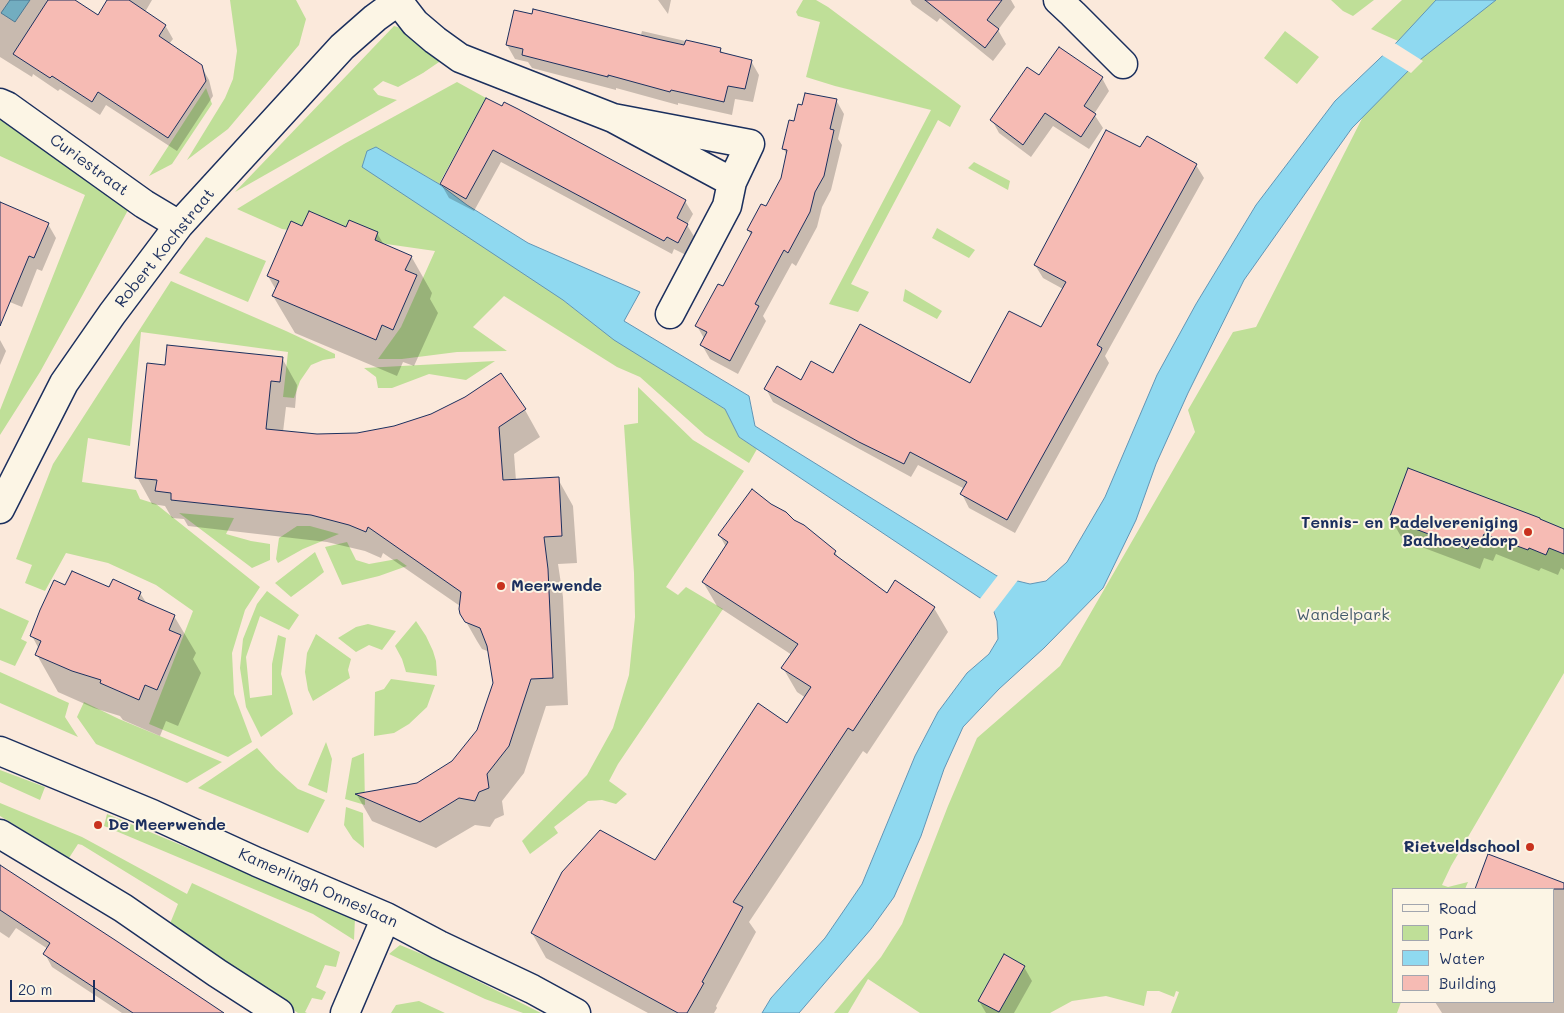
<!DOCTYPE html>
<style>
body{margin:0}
#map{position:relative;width:1564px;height:1013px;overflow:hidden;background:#fbe9db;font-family:Mali,sans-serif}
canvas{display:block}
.legend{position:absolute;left:1392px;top:888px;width:162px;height:115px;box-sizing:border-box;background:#fcf5e5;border:1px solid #a2a6af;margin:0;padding:6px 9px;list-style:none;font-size:15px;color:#1b2f5e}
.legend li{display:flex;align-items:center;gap:10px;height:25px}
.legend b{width:25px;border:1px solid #a2a6af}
.scale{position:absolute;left:10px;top:980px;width:85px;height:22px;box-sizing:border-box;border:2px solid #1b2f5e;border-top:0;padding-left:6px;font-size:15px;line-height:18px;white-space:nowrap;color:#1b2f5e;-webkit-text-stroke:4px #fcf5e5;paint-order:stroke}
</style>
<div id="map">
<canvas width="1564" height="1013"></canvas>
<ul class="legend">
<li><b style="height:6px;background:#fcf5e5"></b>Road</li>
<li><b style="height:14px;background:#bfdf98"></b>Park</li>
<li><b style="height:14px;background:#8fd9f0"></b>Water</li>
<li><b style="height:14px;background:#f6bbb4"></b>Building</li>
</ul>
<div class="scale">20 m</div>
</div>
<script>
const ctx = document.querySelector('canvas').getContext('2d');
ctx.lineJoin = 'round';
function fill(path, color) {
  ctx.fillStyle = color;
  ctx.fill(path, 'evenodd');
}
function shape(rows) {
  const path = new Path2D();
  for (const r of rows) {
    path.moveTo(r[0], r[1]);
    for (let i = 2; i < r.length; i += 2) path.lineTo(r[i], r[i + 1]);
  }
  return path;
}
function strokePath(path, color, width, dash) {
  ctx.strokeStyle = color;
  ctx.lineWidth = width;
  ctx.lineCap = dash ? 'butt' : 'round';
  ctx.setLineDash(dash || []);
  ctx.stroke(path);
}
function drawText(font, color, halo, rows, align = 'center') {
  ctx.font = font + ' Mali,sans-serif';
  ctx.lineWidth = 4;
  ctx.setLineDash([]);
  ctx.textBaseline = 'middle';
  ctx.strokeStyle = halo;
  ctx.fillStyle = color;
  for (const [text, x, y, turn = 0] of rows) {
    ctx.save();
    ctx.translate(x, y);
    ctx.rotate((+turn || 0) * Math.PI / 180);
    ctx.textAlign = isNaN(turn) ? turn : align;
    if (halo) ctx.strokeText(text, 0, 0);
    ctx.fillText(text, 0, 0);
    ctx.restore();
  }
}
const green = shape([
 [230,0,296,0,306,19,299,45,228,129,187,160,225,98,233,79,237,51],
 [803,0,816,0,828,7,961,106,950,127,938,120,851,284,869,292,858,312,829,304,931,110,835,86,806,77,820,22,798,16,796,12],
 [1331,0,1374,0,1353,16,1343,11],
 [1402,0,1564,0,1564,673,1451,866,1442,885,1448,887,1468,882,1465,889,1393,889,1393,1002,1401,1002,1397,1013,1171,1013,1179,992,1176,991,1174,997,1159,991,1147,991,1144,1006,1106,996,1072,1001,1050,1013,920,1013,868,979,848,1013,834,1013,881,957,902,924,948,806,977,738,1060,666,1195,432,1188,410,1233,332,1256,327,1405,34,1398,41,1371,29],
 [394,26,404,29,442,60,423,73,398,87,383,81,373,89,378,95,397,100,235,192],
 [1285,31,1319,57,1297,84,1264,58],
 [457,82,486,98,439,184,376,147,563,300,615,340,725,409,739,437,757,449,749,463,705,435,640,377,617,367,504,296,473,327,507,351,457,352,402,359,378,359,401,327,435,251,282,229,237,209,344,144],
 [206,88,212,104,172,164,149,176],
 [0,119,67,160,117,193,128,210,82,296,40,372,0,435,0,410,85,195,0,156],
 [974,162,1010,181,1008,190,968,168],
 [937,228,975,250,969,258,932,238],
 [206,237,266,261,248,302,179,273],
 [171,281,286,331,335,354,335,358,323,360,311,365,300,381,294,398,283,397,288,352,141,332,130,446,88,438,82,482,136,490,140,499,156,504,260,587,245,610,232,653,234,694,252,742,228,757,149,724,193,611,156,585,108,563,66,553,45,591,25,583,32,565,16,559,53,464],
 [905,289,942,311,937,319,903,301],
 [495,361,466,380,429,374,392,388,378,388,376,377,364,368],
 [638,387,693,440,744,471,666,587,678,595,686,587,723,609,618,764,609,781,627,794,616,804,602,800,588,801,554,827,558,833,530,854,522,841,587,775,613,728,629,675,635,617,634,573,624,425,638,423],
 [179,513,234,518,226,534,251,541,270,544,270,560,252,568],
 [297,526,310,526,339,534,303,549,278,563,276,559,279,538],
 [347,542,356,560,369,564,397,559,407,566,379,576,342,585,325,547],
 [315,552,324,572,314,580,291,597,275,583],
 [267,591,299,615,289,630,260,616,246,657,250,698,272,695,272,664,278,635,286,638,281,674,293,714,261,737,246,707,240,668,243,639,257,604],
 [0,608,29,621,21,639,27,642,15,666,0,660],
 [416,621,426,636,433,651,436,661,437,676,406,672,402,659,395,646],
 [368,624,396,631,382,650,369,645,356,652,338,638,356,627],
 [316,634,351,659,348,670,350,678,313,701,308,690,305,672,307,653],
 [0,672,69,703,65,717,78,737,0,703],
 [391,679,435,685,427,707,409,724,394,733,374,736,375,692,384,689],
 [84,702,119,719,222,762,187,783,96,744,77,717],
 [326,742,332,759,327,793,308,785],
 [257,748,276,769,298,789,325,800,308,833,198,788],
 [364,753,365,805,345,799,352,758],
 [0,770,45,787,40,800,0,782],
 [0,803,82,837,187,894,192,883,340,952,336,967,325,965,316,987,326,992,322,1000,312,998,305,1012,307,1013,298,1013,169,926,178,904,82,845,78,844,69,858,0,816],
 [346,807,363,813,364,848,353,839,344,825],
 [107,814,355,918,354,940,313,914,104,826],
 [400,945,436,960,541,1013,523,1013,485,999,389,954],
 [419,1001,445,1013,391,1013,396,1005]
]);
const water = shape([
 [10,0,30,0,15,22,1,13,10,0],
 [1436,0,1496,0,1416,63,1352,128,1307,191,1244,280,1188,393,1156,464,1136,520,1103,588,1044,648,999,689,963,727,944,769,921,836,894,897,871,929,799,1013,762,1013,771,998,825,938,862,884,915,756,938,712,967,673,989,654,998,639,997,621,992,606,739,437,725,409,614,340,563,300,362,167,367,151,376,147,439,184,467,205,528,243,640,292,624,321,749,396,755,426,997,576,1030,584,1046,581,1067,562,1105,497,1157,375,1196,304,1256,205,1335,101,1398,41,1436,0]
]);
const pier = shape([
 [1393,42,1423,61,1411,73,1380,54],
 [999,574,1018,580,992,614,990,608,979,600]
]);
const shadow = shape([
 [0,0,46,0,49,2,50,0,73,0,98,16,109,0,152,0,145,12,165,25,173,39,169,44,201,66,209,80,213,96,177,151,106,105,100,115,60,89,58,91,33,74,32,77,0,57],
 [658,0,671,0,668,14],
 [910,0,1011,0,1015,7,998,30,1006,44,993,61,940,18,937,22,912,4],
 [533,15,564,18,564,16,641,35,642,31,720,49,723,54,751,61,759,75,753,102,735,99,732,115,678,103,678,105,616,88,616,90,532,68,528,62,515,59,507,45],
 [1102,78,1109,91,1094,114,1103,128,1089,149,1053,126,1031,157,999,133,992,120],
 [487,100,685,201,693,214,687,225,695,238,686,255,674,249,672,254,501,162,474,211,449,198,441,184],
 [836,100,844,114,838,139,842,145,831,190,822,207,817,227,796,266,792,263,763,316,766,321,738,374,710,359,702,345,705,340,697,326,723,288,751,235,748,230,766,208,782,179,787,155,783,148,803,106],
 [1141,149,1196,165,1204,178,1105,356,1109,363,1108,365,1015,533,969,508,962,494,965,489,918,465,911,477,773,402,766,389,834,375,971,385,1041,329,1063,289,1043,278,1035,265],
 [0,216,48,224,56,238,42,271,37,269,22,307,0,298],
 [303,227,347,229,377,233,384,245,411,256,432,293,430,299,438,313,414,366,403,362,397,376,295,333,273,296,276,290,268,276],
 [0,340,6,351,0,365],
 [282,358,297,385,295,408,286,407,283,432,317,436,357,434,394,428,432,415,466,398,501,375,525,410,540,437,514,454,516,481,558,479,573,506,577,563,558,564,563,597,568,705,546,706,524,773,502,801,504,815,495,819,490,827,475,825,436,848,372,821,357,795,417,784,453,762,478,730,494,684,490,652,482,649,477,641,461,613,460,606,383,553,381,558,365,551,327,542,188,526,184,519,172,518,165,506,152,504,137,477,166,367],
 [1391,519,1564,530,1564,570,1561,568,1558,575,1541,568,1539,571,1496,554,1493,561,1484,558,1480,569,1403,540],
 [794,521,835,552,840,561,887,594,934,608,948,632,867,754,863,751,749,922,756,932,716,1006,717,1008,714,1013,648,1013,546,958,532,933,655,862,787,725,806,698,797,692,783,668,792,655,717,606,703,582,726,547,720,536],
 [66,587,110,588,140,593,147,604,174,616,196,653,193,659,201,673,178,726,166,721,160,736,123,720,120,716,94,708,58,692,37,655,39,649,32,636],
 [1489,856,1564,884,1564,1013,1442,1013,1435,1002,1553,1002,1553,889,1477,889],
 [0,866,223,1013,122,1013,52,967,45,954,48,949,16,928,9,938,0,932],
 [1024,967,1032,981,1014,1013,986,1013,979,1001]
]);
const building = shape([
 [48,0,75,0,98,15,107,0,129,0,166,25,159,36,202,65,206,81,168,138,98,92,92,102,52,76,50,78,13,54,48,0],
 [925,0,1002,0,987,20,999,29,985,48,925,0],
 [533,9,657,39,684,45,686,40,721,48,720,52,752,60,745,89,728,86,724,102,671,90,670,92,608,75,608,77,522,55,523,49,506,45,514,10,532,14,533,9],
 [1059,47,1103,77,1084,106,1096,114,1081,137,1045,113,1023,145,990,120,1027,67,1039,75,1059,47],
 [805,93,837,99,830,129,834,130,824,176,815,192,810,212,788,253,784,250,755,304,759,306,730,361,700,345,707,332,695,326,718,284,723,286,752,232,747,230,761,204,766,206,781,178,787,150,782,149,789,120,794,121,798,104,802,105,805,93],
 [486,98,502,106,504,102,518,109,686,200,677,218,688,224,678,243,667,237,664,241,493,150,466,199,440,184,486,98],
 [1106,130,1140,147,1147,136,1197,164,1097,345,1102,348,1101,351,1007,520,960,494,967,482,910,452,904,464,859,442,764,389,777,366,801,380,811,361,833,373,860,324,970,383,1009,311,1041,327,1066,282,1034,265,1106,130],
 [0,202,49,223,34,258,29,256,0,326,0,202],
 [309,211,346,227,349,220,378,232,375,240,412,256,405,270,417,275,393,330,382,325,376,340,272,296,279,281,267,276,291,221,302,226,309,211],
 [167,345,283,357,280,382,271,381,266,429,317,434,357,433,394,426,431,414,465,397,501,373,526,409,499,427,503,480,559,477,562,536,544,537,548,569,553,678,531,679,509,746,487,774,489,788,479,792,475,801,459,798,420,822,355,794,417,783,452,761,477,730,493,683,487,646,480,628,465,622,460,614,459,609,461,592,368,527,366,532,349,525,311,515,171,500,171,493,155,491,157,480,135,478,147,363,165,365,167,345],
 [1408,468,1540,518,1540,519,1564,529,1564,554,1549,548,1546,555,1529,548,1528,550,1484,534,1481,541,1472,538,1468,549,1389,519,1408,468],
 [752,489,771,504,786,512,794,520,804,525,836,551,834,554,887,593,895,580,935,607,853,731,848,728,733,902,743,907,702,982,704,983,687,1013,678,1013,531,933,562,872,600,830,655,860,758,703,787,723,811,687,781,668,798,644,702,582,728,542,718,535,752,489],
 [72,571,109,587,113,579,141,592,138,599,175,615,169,630,181,635,157,690,145,685,139,700,100,683,101,680,72,671,35,655,41,641,30,636,40,610,54,580,65,585,72,571],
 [1488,854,1564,883,1564,889,1475,889,1488,854],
 [0,865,115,940,224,1013,133,1013,43,954,50,943,0,910,0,865],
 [1004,954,1025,966,999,1012,978,1001,1004,954]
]);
const minor = shape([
 [1058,0,1073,14,1123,64],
 [398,1,415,23,435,40,460,58,613,118,732,182,750,144,613,118],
 [0,103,7,106,144,204,179,225],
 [670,314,727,206,732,182],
 [0,509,64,383,112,314,158,253,179,225,342,47,375,18,400,0],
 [0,751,152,814,257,862,386,917,439,945,532,989,576,1013],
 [0,834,123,908,217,973,279,1013],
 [345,1013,386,917]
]);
const markers = [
 [1528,532,5,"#c8321e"],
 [501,586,5,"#c8321e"],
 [98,825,5,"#c8321e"],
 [1530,847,5,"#c8321e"]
];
const streetNames = [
 ["Curiestraat",89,165,36],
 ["Robert Kochstraat",165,248,-51],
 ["Kamerlingh Onneslaan",318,888,24]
];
const poiNames = [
 ["Tennis- en Padelvereniging",1518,523],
 ["Badhoevedorp",1518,541],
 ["Meerwende",511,586,"left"],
 ["De Meerwende",108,825,"left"],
 ["Rietveldschool",1520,847]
];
const parkNames = [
 ["Wandelpark",1343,615]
];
fill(green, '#bfdf98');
fill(water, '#8fd9f0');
strokePath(water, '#6195b6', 1);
fill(pier, '#fbe9db');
fill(shadow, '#0003');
fill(building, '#f6bbb4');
strokePath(building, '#1b2f5e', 1);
strokePath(minor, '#1b2f5e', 31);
strokePath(minor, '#fcf5e5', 28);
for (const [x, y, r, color] of markers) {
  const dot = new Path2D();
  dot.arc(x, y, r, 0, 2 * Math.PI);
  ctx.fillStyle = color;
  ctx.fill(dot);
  strokePath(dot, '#fcf5e5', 2);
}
drawText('16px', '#1b2f5e', '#fcf5e5', streetNames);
drawText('bold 16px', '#1b2f5e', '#fcf5e5', poiNames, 'right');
drawText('16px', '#445b6c', '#fcf5e5', parkNames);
</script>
